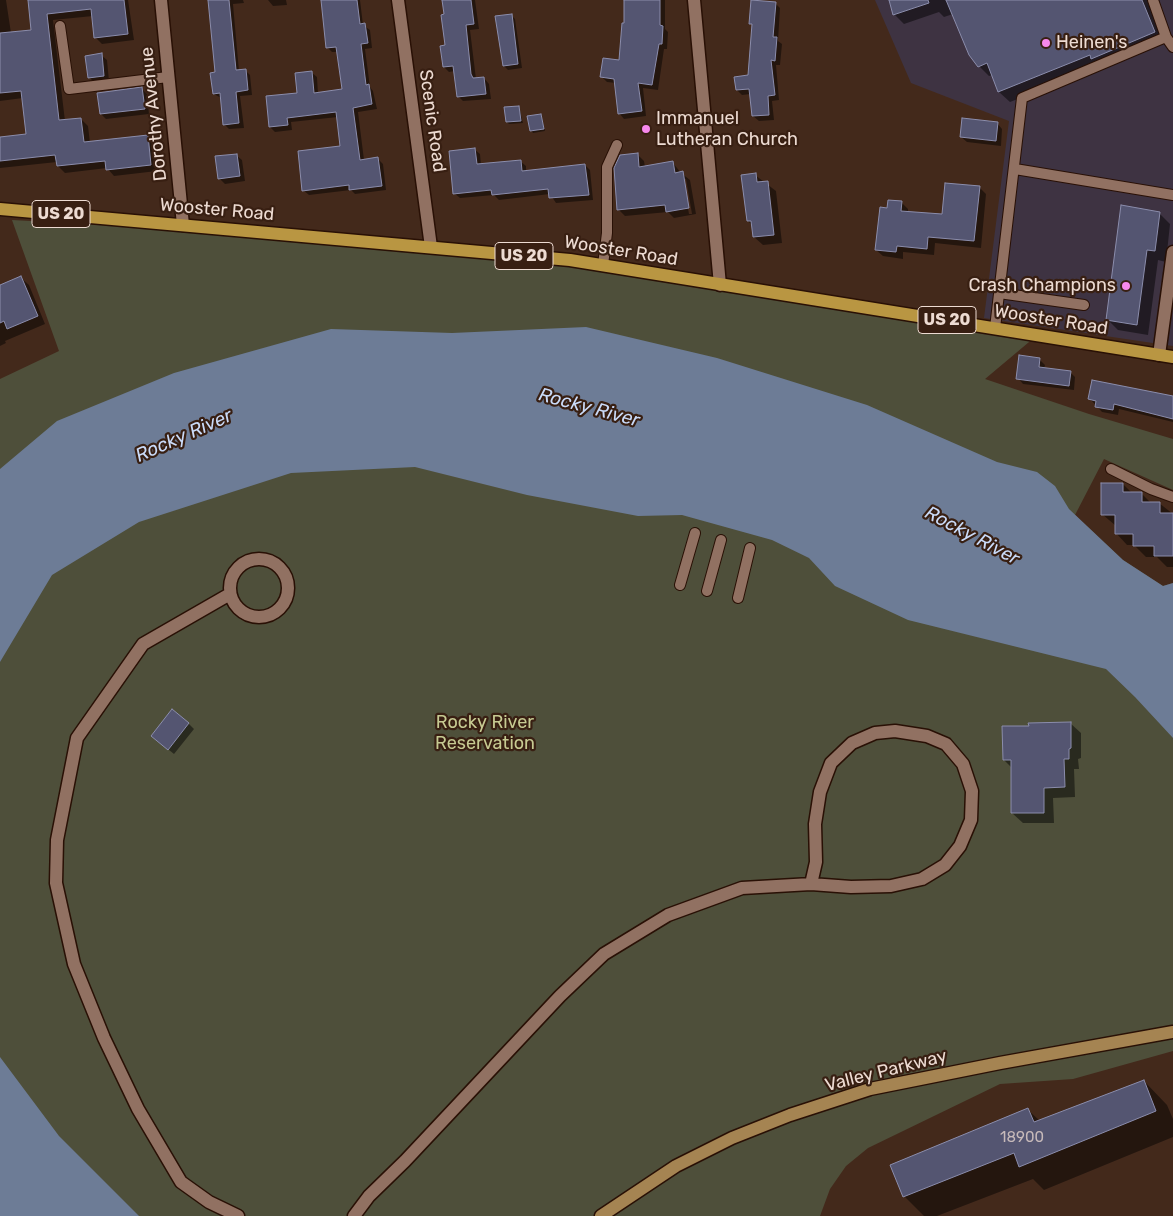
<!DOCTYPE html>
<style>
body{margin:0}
canvas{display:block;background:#43291b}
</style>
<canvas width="1173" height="1216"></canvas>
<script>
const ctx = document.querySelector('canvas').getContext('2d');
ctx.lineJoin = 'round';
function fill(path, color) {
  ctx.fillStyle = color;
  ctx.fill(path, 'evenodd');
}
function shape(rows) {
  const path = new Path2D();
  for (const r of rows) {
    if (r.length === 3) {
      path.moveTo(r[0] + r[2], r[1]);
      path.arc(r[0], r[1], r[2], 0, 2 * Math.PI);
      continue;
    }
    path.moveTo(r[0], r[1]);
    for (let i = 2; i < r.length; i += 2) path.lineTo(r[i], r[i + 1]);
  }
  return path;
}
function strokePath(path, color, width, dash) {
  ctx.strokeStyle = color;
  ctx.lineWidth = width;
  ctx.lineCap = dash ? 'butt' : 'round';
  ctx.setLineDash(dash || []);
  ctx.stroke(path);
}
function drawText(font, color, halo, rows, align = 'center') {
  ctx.font = font + ' Rubik,sans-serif';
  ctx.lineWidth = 4.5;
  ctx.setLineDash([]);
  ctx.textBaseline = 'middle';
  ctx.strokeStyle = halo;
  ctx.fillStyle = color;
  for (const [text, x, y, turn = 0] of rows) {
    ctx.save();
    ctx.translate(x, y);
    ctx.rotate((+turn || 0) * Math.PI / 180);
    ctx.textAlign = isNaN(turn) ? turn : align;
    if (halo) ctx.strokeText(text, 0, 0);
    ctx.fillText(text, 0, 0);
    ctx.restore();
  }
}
const commercial = shape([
 [875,0,1173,0,1173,346,984,318,1009,121,911,83]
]);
const green = shape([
 [12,220,281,235,550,255,1035,337,985,379,1089,414,1173,439,1173,490,1104,459,1075,515,1123,560,1163,586,1173,583,1173,1051,1073,1079,1000,1084,868,1148,846,1166,830,1189,820,1216,0,1216,0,379,59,351]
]);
const water = shape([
 [586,327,717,358,867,405,997,462,1037,472,1055,486,1069,509,1123,560,1163,586,1173,583,1173,738,1135,697,1106,669,908,620,835,586,809,558,772,540,682,515,638,516,527,495,415,467,291,473,139,522,52,575,0,662,0,469,57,421,174,373,331,329,452,333],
 [0,1057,59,1136,139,1216,0,1216]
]);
const shadow = shape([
 [0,0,6,0,11,33,33,31,29,0,128,0,134,40,102,44,95,37,93,16,53,20,65,121,81,119,88,126,90,143,147,136,154,143,157,171,114,176,107,168,65,173,58,166,57,162,0,168,0,138,27,135,23,98,0,101],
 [209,0,243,0,244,3,233,4,239,71,245,70,250,75,252,95,240,96,244,128,229,129,224,124,221,98,214,94,217,73],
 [268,0,286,0,287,5,273,6],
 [322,0,360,0,363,25,370,30,372,48,365,49,370,87,373,91,377,109,358,112,364,160,378,159,383,164,386,190,355,194,351,190,309,195,303,190,342,147,338,117,291,122,292,130,275,132,270,127,298,94,311,72,317,77,318,94,343,90,338,52,332,52,327,47],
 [443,0,475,0,479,29,470,30,476,79,484,78,489,84,491,99,463,101,458,96,455,71,449,72,444,67,446,46],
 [625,0,665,0,665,29,668,32,667,49,664,49,658,90,643,88,646,116,624,119,619,113,616,83,607,82,602,77,620,62,626,25],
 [890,0,1147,0,1164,42,1010,102,999,92,993,75,989,76,979,66,953,14,944,17,939,12,904,24,894,14],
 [775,3,780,8,778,41,782,44,780,65,776,65,779,100,772,101,774,120,759,121,753,116,751,94,742,95,737,90,750,76,754,26,751,23],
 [511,15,515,19,522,68,508,70,504,66],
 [101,55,107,60,109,81,95,83,89,77],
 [141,88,147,94,149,114,106,119,101,114],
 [519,107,523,123,509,124,507,122],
 [541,115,545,131,533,133,531,130],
 [997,123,1002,129,1001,146,967,142,961,137],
 [474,149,480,154,481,165,520,161,526,166,526,172,585,165,590,170,593,200,556,203,550,194,499,200,494,195,460,198,454,193],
 [637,154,644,161,645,167,673,163,681,173,690,180,696,214,674,218,668,212,625,216,618,209],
 [683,179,686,179,692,214,689,214],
 [236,155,242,160,245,181,225,184,219,178],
 [755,175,776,191,782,243,763,245,754,237,753,226,748,221],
 [979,187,986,194,981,248,935,243,934,255,903,252,903,259,883,256,876,250,888,209,901,202,908,209,908,212,944,216],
 [1159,213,1170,224,1166,262,1158,260,1148,335,1118,330,1107,319],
 [20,277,29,285,45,324,5,341,6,343,0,346,0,286],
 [1039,359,1045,365,1044,369,1070,372,1075,377,1074,390,1023,384,1018,378],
 [1093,381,1173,397,1173,422,1119,409,1118,415,1102,412,1090,399],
 [1123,484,1132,493,1142,494,1151,503,1159,503,1173,514,1173,567,1167,567,1157,557,1146,557,1134,545,1127,545,1116,533,1116,526,1102,514],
 [188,723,194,729,174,754,158,741],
 [1070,723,1081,733,1081,758,1078,759,1079,769,1074,769,1075,797,1053,798,1054,823,1023,823,1012,813,1012,768,1004,760,1030,727],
 [1144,1081,1167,1105,1173,1119,1173,1137,1044,1190,1033,1179,937,1216,924,1216,904,1196,1027,1109,1040,1121]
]);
const building = shape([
 [28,0,124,0,128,34,94,38,91,9,47,14,59,120,81,118,84,142,148,135,151,165,106,170,105,161,57,166,55,155,0,161,0,137,26,134,21,91,0,93,0,33,31,30,28,0],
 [208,0,229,0,236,70,246,69,248,90,236,92,239,123,223,125,220,93,213,94,210,73,215,72,208,0],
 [321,0,357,0,360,24,365,23,368,43,361,44,366,85,369,84,372,104,353,108,360,160,378,157,382,186,349,190,349,185,302,191,298,151,340,146,336,112,287,118,288,125,269,127,266,96,297,93,295,73,312,71,314,93,342,89,336,47,326,48,321,0],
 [442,0,471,0,474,24,466,25,471,74,473,78,484,77,486,94,457,97,453,66,443,67,440,46,445,45,441,15,444,14,442,0],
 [624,0,660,0,660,25,663,26,662,44,659,44,652,85,638,83,642,111,618,114,614,79,600,77,603,58,619,60,622,23,624,23,624,0],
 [751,0,776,2,773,37,777,37,775,61,771,60,775,95,768,96,769,115,752,116,749,89,736,90,734,77,748,75,752,24,749,24,751,0],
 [889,0,928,0,929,3,893,15,889,0],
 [946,0,1142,0,1155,32,1091,59,1090,55,998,92,987,63,978,67,969,55,946,0],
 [512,14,518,64,503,66,495,16,512,14],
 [102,53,104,76,88,78,85,56,102,53],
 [142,87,145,109,100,114,97,93,142,87],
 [519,106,521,121,506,122,504,107,519,106],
 [541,114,544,129,530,131,527,116,541,114],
 [962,118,998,122,996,141,960,137,962,118],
 [475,148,477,164,521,160,522,171,585,164,589,195,549,198,548,189,492,195,491,190,453,194,449,151,475,148],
 [638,153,639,167,673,161,675,173,683,171,689,208,666,212,665,205,617,210,614,168,620,155,638,153],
 [237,154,240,176,218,179,215,156,237,154],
 [756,173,757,182,768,181,774,235,753,237,751,221,747,221,741,175,756,173],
 [945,183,980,186,974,241,928,237,927,249,897,246,896,252,875,250,880,207,887,208,888,200,902,201,901,211,942,214,945,183],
 [1121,205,1160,212,1155,251,1147,250,1137,325,1106,320,1121,205],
 [21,276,38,316,7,329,4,321,0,323,0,285,21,276],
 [1019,355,1040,358,1039,367,1071,371,1069,386,1016,379,1019,355],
 [1092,380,1173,396,1173,419,1114,404,1113,410,1095,407,1096,401,1088,399,1092,380],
 [1101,483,1123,483,1123,492,1142,492,1142,502,1160,502,1160,513,1173,513,1173,556,1154,556,1154,546,1133,546,1133,534,1115,534,1115,515,1101,515,1101,483],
 [172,709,189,723,168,750,151,736,172,709],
 [1071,722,1071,748,1069,749,1069,759,1064,759,1065,787,1044,788,1044,813,1011,813,1011,760,1003,760,1002,726,1029,726,1028,723,1071,722],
 [1144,1080,1156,1111,1019,1167,1014,1153,903,1197,890,1165,1028,1108,1034,1122,1144,1080]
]);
const lane = shape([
 [1153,0,1166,37,1173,47],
 [60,26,69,89,168,77],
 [1015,169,1173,195],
 [603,265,607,233,607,167,617,145],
 [999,293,1084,305],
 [995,328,1022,98,1166,37],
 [1111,469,1151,489,1173,497],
 [680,585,695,533],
 [707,591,721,540],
 [738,598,750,548]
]);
const street = shape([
 [161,0,183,225],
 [398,0,431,247],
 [694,0,720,285],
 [1159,355,1173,252],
 [259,588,29],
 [230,594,143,644,77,738,57,840,56,883,74,964,104,1038,138,1109,181,1182,209,1202,238,1216],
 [354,1216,369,1196,405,1161,560,996,604,954,668,915,742,888,811,884,851,887,891,886,922,879,945,865,960,846,971,820,972,791,963,764,946,744,927,736,895,731,875,733,852,743,831,763,820,792,815,824,816,862,811,884]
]);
const secondary = shape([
 [601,1216,676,1166,732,1138,790,1115,870,1089,1000,1063,1173,1032]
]);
const primary = shape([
 [0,209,570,260,1173,357]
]);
const markers = [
 [1046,43,5,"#f788ec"],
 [646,129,5,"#f788ec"],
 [1126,286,5,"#f788ec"]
];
const numberNames = [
 ["18900",1022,1138]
];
const shields = [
 [61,214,58],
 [524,256,58],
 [947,320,58]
];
const shieldNames = [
 ["US 20",61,214],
 ["US 20",524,256],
 ["US 20",947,320]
];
const poiNames = [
 ["Heinen's",1056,43],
 ["Immanuel",656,119],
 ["Lutheran Church",656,140],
 ["Crash Champions",1116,286,"right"]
];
const streetNames = [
 ["Dorothy Avenue",154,114,-96],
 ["Scenic Road",432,121,82],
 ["Wooster Road",217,210,5],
 ["Wooster Road",621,251,9],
 ["Wooster Road",1051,320,9],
 ["Valley Parkway",886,1071,-14]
];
const parkNames = [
 ["Rocky River",485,723],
 ["Reservation",485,744]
];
const waterNames = [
 ["Rocky River",589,408,15],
 ["Rocky River",184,436,-24],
 ["Rocky River",972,536,28]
];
fill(commercial, '#3e3342');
fill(green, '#4e4f3a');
fill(water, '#6d7c96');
fill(shadow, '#0007');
fill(building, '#545571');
strokePath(building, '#8b8dac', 1);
strokePath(lane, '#291005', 12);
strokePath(street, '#291005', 15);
strokePath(secondary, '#291005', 15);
strokePath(primary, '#291005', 15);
strokePath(lane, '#917162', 10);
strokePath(street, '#917162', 12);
strokePath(secondary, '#a58452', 12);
strokePath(primary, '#b99642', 12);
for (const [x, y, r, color] of markers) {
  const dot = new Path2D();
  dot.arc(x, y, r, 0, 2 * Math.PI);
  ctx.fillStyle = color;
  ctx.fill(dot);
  strokePath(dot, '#381f12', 2);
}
drawText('15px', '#c7baba', null, numberNames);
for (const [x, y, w] of shields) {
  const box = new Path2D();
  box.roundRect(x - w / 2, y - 13.5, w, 27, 4);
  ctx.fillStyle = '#381f12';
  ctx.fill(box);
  strokePath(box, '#eddbd2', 1);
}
drawText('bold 16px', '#eddbd2', null, shieldNames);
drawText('18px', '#eddbd2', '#381f12', poiNames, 'left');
drawText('18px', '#eddbd2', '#381f12', streetNames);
drawText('18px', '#c6ca92', '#381f12', parkNames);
drawText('italic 19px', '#cadbf9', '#381f12', waterNames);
</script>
